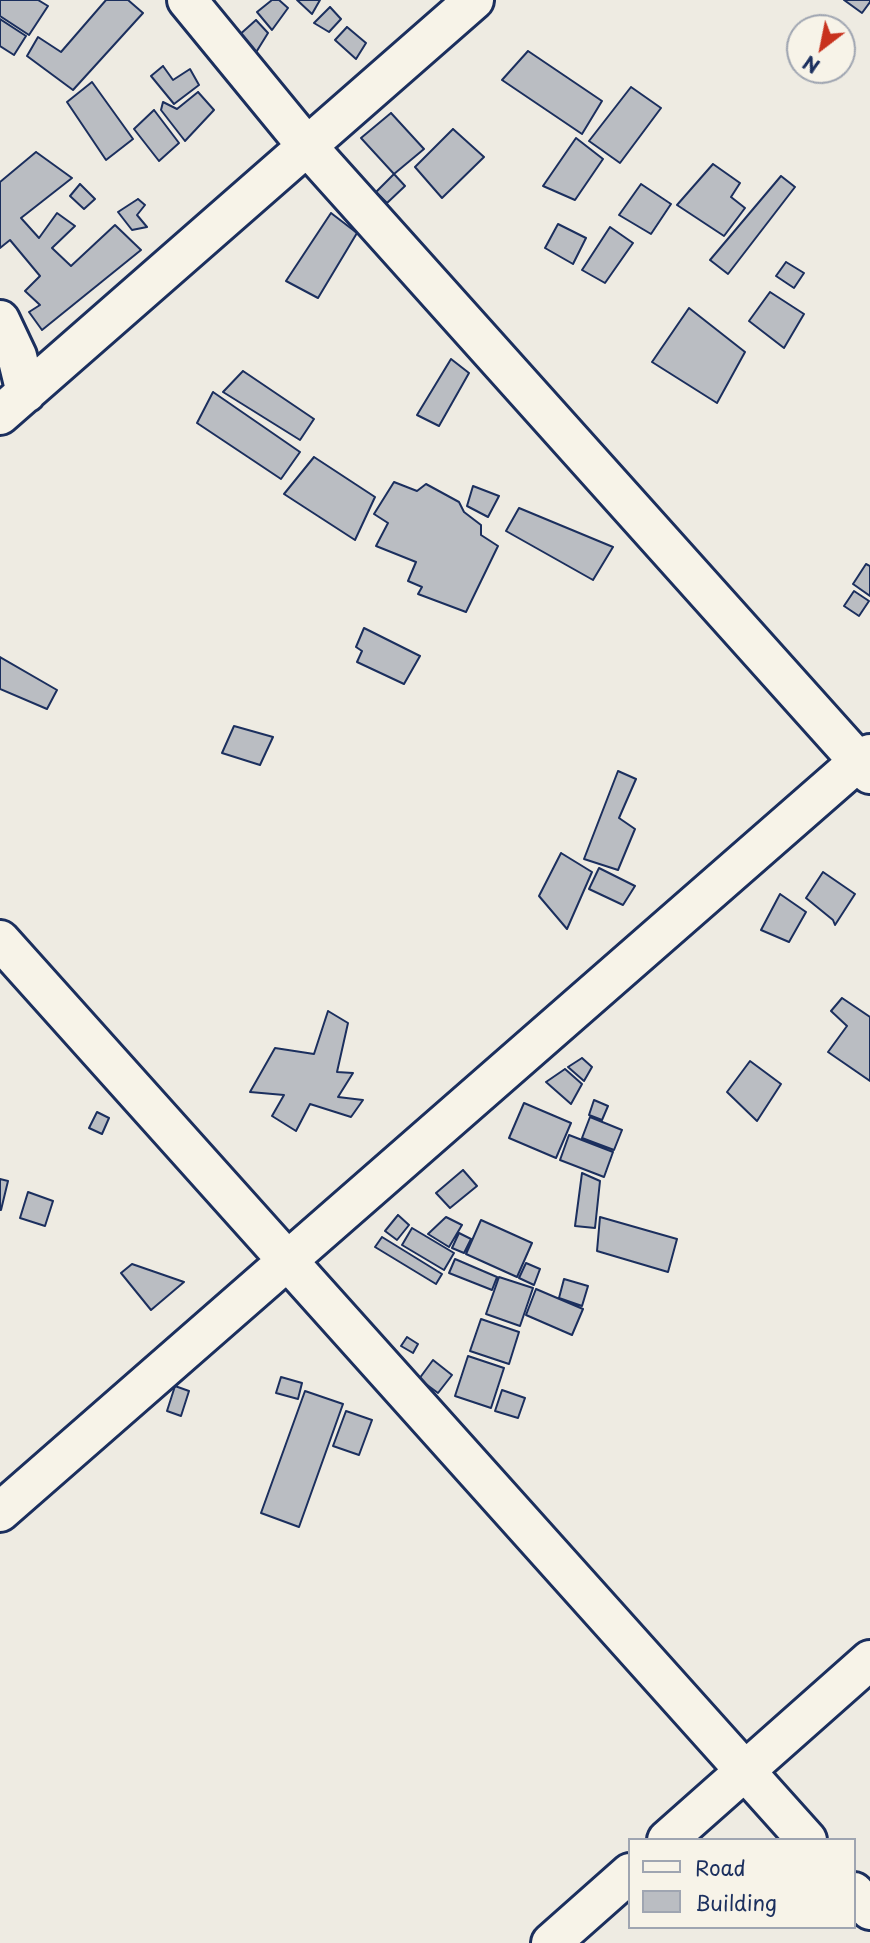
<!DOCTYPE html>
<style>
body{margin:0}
#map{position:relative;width:870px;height:1943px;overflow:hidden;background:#eeebe2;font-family:"Playpen Sans",sans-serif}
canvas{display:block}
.legend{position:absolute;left:628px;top:1838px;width:228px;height:91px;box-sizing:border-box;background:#f7f3e8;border:2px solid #9fa5b1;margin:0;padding:9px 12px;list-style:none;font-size:21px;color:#1b2f5e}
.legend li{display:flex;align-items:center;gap:14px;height:35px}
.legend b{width:35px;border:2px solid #9fa5b1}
.north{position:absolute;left:786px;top:14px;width:70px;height:70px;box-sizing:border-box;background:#f7f3e8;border:2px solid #9fa5b1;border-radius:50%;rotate:212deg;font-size:19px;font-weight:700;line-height:28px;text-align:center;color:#1b2f5e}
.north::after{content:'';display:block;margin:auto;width:24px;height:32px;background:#c8321e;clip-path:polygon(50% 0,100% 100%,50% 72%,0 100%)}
</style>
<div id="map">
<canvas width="870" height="1943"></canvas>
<ul class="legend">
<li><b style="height:9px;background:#f7f3e8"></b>Road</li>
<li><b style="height:19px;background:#babdc2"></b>Building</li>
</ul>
<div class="north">N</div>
</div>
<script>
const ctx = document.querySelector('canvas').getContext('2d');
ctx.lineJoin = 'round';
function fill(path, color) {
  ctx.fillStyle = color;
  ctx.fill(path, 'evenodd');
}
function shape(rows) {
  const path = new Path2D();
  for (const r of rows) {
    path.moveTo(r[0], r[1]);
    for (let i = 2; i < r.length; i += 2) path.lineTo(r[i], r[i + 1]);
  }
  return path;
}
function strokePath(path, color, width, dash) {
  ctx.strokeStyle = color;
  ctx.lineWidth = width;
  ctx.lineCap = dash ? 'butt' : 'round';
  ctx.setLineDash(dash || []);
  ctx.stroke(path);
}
const building = shape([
 [0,0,38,0,48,6,29,35,0,16,0,0],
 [106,0,128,0,143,13,73,90,27,56,38,37,61,52,106,0],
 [272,0,279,0,288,8,272,30,257,12,272,0],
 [297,0,320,0,312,14,297,0],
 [844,0,870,0,870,2,862,13,844,0],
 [330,7,341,19,329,32,314,23,330,7],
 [0,19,26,36,14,55,0,46,0,19],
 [256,20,268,33,255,54,237,37,256,20],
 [347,27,366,43,356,59,335,40,347,27],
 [528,51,602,101,582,134,502,80,528,51],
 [163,66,173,80,190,69,199,85,174,104,151,76,163,66],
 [92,82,133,139,106,160,67,102,92,82],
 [631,87,661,108,620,163,589,141,631,87],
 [198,92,214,110,185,141,161,110,163,102,177,109,198,92],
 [154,110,179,143,159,161,134,129,154,110],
 [391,113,424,149,394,174,361,138,391,113],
 [453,129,484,157,442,198,415,167,453,129],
 [576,138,603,159,575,200,543,186,576,138],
 [36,152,72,178,21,218,39,238,57,213,75,226,52,248,71,266,115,225,141,250,42,330,29,312,40,305,25,291,40,276,10,240,0,248,0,182,36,152],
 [713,164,740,183,731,197,745,208,724,236,677,205,713,164],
 [394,174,405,186,387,203,376,192,394,174],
 [781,176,795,187,728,274,710,260,781,176],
 [80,184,95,199,84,209,70,196,80,184],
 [641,184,671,204,651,234,619,215,641,184],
 [138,199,145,205,137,215,147,227,132,230,118,212,138,199],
 [331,213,357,233,318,298,286,281,331,213],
 [558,224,586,238,573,264,545,248,558,224],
 [610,227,633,243,605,283,582,270,610,227],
 [786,262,804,273,794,288,776,276,786,262],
 [770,292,804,314,784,348,749,321,770,292],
 [689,308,745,352,717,403,652,362,689,308],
 [451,359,469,373,439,426,417,415,451,359],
 [243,371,314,419,300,440,223,392,243,371],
 [213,392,300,452,281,479,197,423,213,392],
 [314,457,375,497,355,540,284,494,314,457],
 [394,482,417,491,426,484,459,502,464,512,481,525,481,535,498,546,466,612,418,594,422,587,408,581,416,562,376,546,388,523,374,514,394,482],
 [473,486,499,496,488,517,467,506,473,486],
 [519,508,613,547,593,580,506,531,519,508],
 [866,564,870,566,870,596,853,584,866,564],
 [854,591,869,601,859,616,844,606,854,591],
 [364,628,420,656,404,684,357,662,362,651,356,647,364,628],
 [0,657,57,690,47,709,0,689,0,657],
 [234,726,273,737,260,765,222,753,234,726],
 [618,771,636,779,619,818,635,829,618,870,584,859,618,771],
 [561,853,592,872,567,929,539,896,561,853],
 [599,868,635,886,623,905,589,889,599,868],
 [823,872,855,894,835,925,833,920,806,898,823,872],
 [780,894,806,912,789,942,761,930,780,894],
 [842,998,870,1017,870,1081,828,1052,847,1026,831,1011,842,998],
 [328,1011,348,1023,337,1072,353,1073,338,1097,363,1100,351,1117,310,1104,296,1131,272,1116,284,1095,250,1092,275,1048,314,1054,328,1011],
 [582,1058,592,1067,584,1081,568,1067,582,1058],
 [750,1061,781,1084,757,1121,727,1092,750,1061],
 [565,1069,582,1084,571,1104,546,1082,565,1069],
 [594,1100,608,1106,602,1120,589,1115,594,1100],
 [524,1103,571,1123,556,1158,509,1138,524,1103],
 [97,1112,109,1118,102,1134,89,1128,97,1112],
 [590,1117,622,1130,614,1150,582,1138,590,1117],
 [569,1135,613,1152,604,1177,560,1160,569,1135],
 [463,1170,477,1186,450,1208,436,1193,463,1170],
 [582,1173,600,1181,595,1228,575,1226,582,1173],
 [0,1179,8,1181,1,1210,0,1210,0,1179],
 [28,1192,53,1201,45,1226,20,1218,28,1192],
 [398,1215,409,1225,397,1240,385,1231,398,1215],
 [446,1217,462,1225,449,1247,428,1234,446,1217],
 [600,1217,677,1239,668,1272,597,1251,600,1217],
 [481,1220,532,1243,517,1277,466,1254,481,1220],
 [412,1228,454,1253,444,1270,402,1245,412,1228],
 [459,1233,471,1239,464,1253,452,1248,459,1233],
 [382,1237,442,1274,436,1284,375,1247,382,1237],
 [455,1259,497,1277,492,1290,449,1273,455,1259],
 [526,1263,540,1269,534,1285,519,1278,526,1263],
 [132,1264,184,1282,151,1310,121,1273,132,1264],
 [499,1277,533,1288,520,1326,486,1314,499,1277],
 [564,1279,588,1286,582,1306,559,1298,564,1279],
 [536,1289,583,1309,572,1335,526,1315,536,1289],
 [481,1319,519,1332,509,1364,470,1351,481,1319],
 [407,1337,418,1344,413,1353,401,1346,407,1337],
 [468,1356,504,1368,491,1408,455,1396,468,1356],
 [433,1360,452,1375,438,1393,419,1379,433,1360],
 [281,1377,302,1383,298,1399,276,1393,281,1377],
 [175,1386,189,1391,181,1416,167,1411,175,1386],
 [502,1390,525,1398,518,1418,495,1411,502,1390],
 [305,1391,343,1404,299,1527,261,1513,305,1391],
 [346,1411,372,1420,359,1455,333,1446,346,1411]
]);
const street = shape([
 [187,0,306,145,870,774],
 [0,320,17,356,26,393],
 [0,415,474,0],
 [0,940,807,1840],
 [0,1512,859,761,870,754],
 [667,1840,870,1660],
 [854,1892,870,1910],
 [551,1943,630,1873]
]);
fill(building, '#babdc2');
strokePath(building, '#1b2f5e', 2);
strokePath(street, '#1b2f5e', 44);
strokePath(street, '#f7f3e8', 38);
</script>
